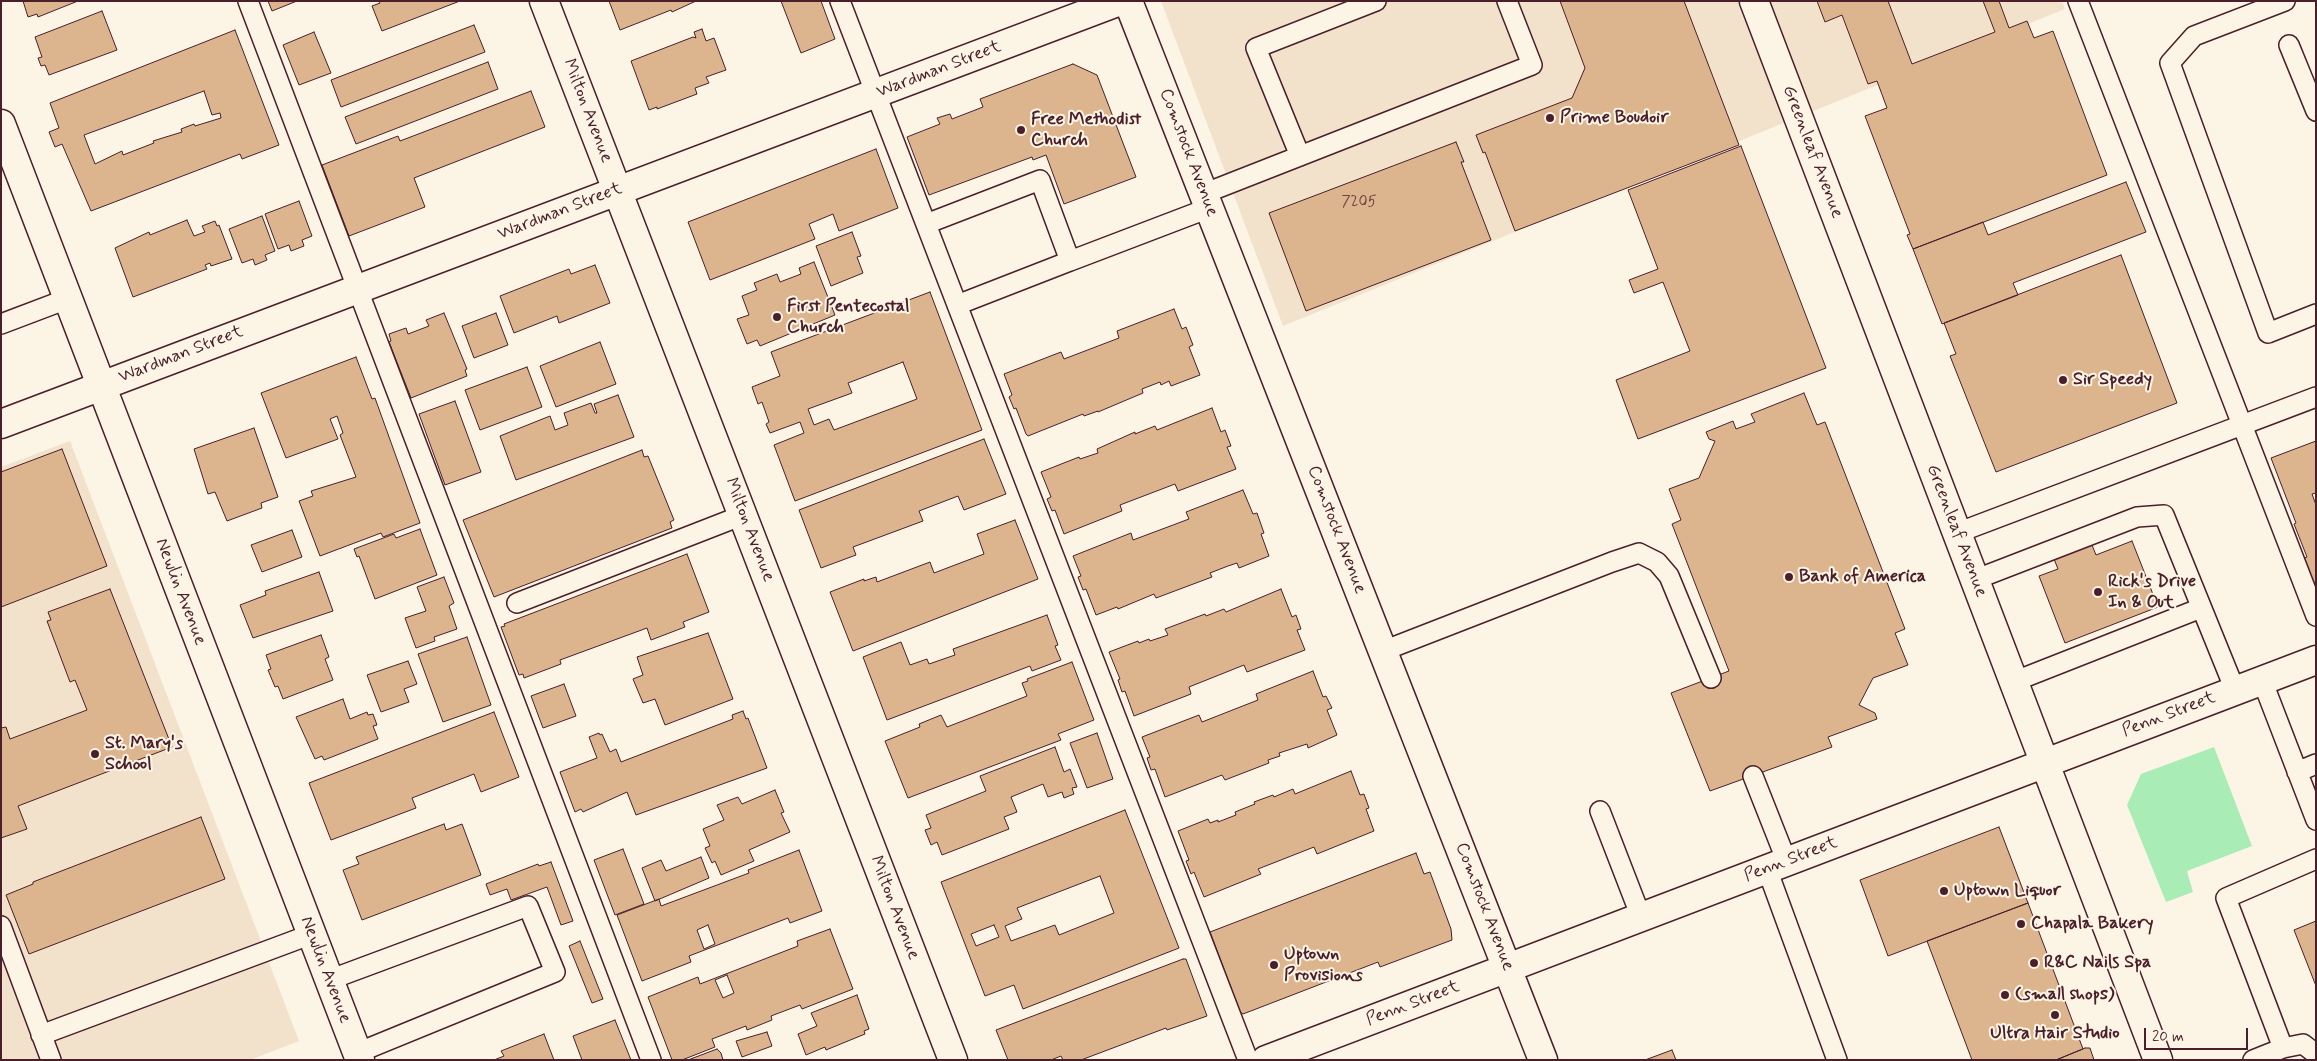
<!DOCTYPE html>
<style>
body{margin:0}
#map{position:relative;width:2317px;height:1061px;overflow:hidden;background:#fcf5e5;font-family:Mynerve,sans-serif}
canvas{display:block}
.frame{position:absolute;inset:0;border:2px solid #4a1f2b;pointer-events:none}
.scale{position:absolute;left:2144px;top:1028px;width:104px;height:22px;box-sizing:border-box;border:2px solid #4a1f2b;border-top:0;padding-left:6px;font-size:15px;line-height:18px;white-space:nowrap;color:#4a1f2b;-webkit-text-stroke:4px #fcf5e5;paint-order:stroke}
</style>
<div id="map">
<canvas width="2317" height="1061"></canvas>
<div class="frame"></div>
<div class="scale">20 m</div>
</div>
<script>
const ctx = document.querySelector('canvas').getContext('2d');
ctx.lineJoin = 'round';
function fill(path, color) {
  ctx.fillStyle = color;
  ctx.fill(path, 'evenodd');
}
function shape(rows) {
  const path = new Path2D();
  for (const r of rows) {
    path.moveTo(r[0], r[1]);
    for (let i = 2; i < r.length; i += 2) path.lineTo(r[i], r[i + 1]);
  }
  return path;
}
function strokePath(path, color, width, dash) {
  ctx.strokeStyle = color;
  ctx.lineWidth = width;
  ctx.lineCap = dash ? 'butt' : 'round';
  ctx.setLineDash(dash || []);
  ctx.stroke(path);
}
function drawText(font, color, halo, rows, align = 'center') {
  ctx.font = font + ' Mynerve,sans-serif';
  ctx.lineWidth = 4;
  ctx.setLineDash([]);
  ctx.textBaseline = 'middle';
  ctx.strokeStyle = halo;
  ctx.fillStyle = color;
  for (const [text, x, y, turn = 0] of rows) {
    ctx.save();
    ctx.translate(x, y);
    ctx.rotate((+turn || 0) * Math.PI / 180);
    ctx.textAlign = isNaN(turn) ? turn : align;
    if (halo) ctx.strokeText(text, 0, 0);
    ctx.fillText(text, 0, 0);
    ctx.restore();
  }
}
const built = shape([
 [1161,1,2062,1,2065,9,1283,326],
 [70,441,299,1041,250,1060,1,1060,1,467]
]);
const green = shape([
 [2214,747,2252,846,2187,871,2193,892,2166,902,2127,805,2141,774]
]);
const building = shape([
 [23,1,78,1,38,17,37,14,28,17,23,1],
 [268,1,297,1,272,11,268,1],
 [379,1,460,1,382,31,372,6,380,3,379,1],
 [609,1,696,1,672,12,671,10,620,30,609,1],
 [781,1,821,1,835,39,801,53,781,1],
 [1560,1,1684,1,1739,145,1515,231,1485,152,1483,153,1476,135,1572,98,1585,68,1560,1],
 [1817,1,1888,1,1912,64,1995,32,1983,1,1999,1,2009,28,2027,21,2034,38,2053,31,2107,175,1913,249,1907,235,1910,234,1865,116,1887,108,1877,81,1868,84,1842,15,1825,22,1817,1],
 [102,11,117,50,49,75,45,65,41,66,38,58,42,57,35,37,102,11],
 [474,25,485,52,341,107,331,80,474,25],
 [702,29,706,41,714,38,726,70,706,77,709,83,695,88,697,94,657,109,657,107,649,110,631,61,693,37,696,38,694,32,702,29],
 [235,30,279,145,242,159,240,154,91,211,62,144,55,147,49,132,59,128,50,103,235,30],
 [204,91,212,115,220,113,221,118,195,126,194,124,181,129,182,132,153,141,154,143,123,155,122,151,95,164,84,135,204,91],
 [314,32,331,73,299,85,283,45,314,32],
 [488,62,498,89,356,144,345,117,488,62],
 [1073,64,1097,75,1136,177,1064,204,1046,155,1033,160,1032,157,929,195,907,137,940,124,937,118,950,114,952,119,983,107,980,99,1073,64],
 [531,91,545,127,414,178,425,207,349,236,322,165,398,136,400,141,531,91],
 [1456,142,1464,162,1461,162,1491,240,1306,311,1269,213,1456,142],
 [1741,146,1826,368,1638,439,1616,380,1690,351,1663,282,1634,293,1629,280,1658,269,1628,190,1741,146],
 [876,149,898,208,839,231,833,214,809,224,815,239,710,280,688,222,876,149],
 [2126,182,2146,232,2013,283,2018,295,1942,324,1913,249,1983,222,1988,235,2126,182],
 [299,201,312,236,302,240,304,246,291,251,289,245,278,249,265,214,299,201],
 [262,216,275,251,265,255,267,260,255,265,253,259,242,263,229,229,262,216],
 [187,220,194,236,205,232,202,226,215,221,217,226,219,225,232,259,211,266,210,263,205,265,207,269,133,297,115,248,149,232,150,235,187,220],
 [852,232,861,256,857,257,863,273,831,286,816,246,852,232],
 [2121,255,2177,403,1996,472,1950,356,1956,354,1944,323,2121,255],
 [814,262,835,315,760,346,757,340,747,344,737,319,749,315,742,296,757,290,754,283,777,274,780,282,801,274,799,268,814,262],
 [595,265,610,303,559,323,557,316,514,333,500,296,569,269,571,274,595,265],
 [930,292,982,430,795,501,774,445,804,433,800,422,770,433,766,424,769,422,762,402,758,404,752,387,780,376,771,352,930,292],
 [903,362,917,399,834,430,829,419,814,425,808,409,852,393,848,383,903,362],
 [1174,309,1182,329,1186,327,1193,345,1189,347,1200,375,1171,386,1169,381,1161,385,1160,382,1142,389,1143,393,1098,412,1098,411,1084,416,1083,414,1028,436,1026,434,1016,408,1014,409,1009,397,1012,395,1004,374,1061,352,1064,359,1119,338,1117,331,1174,309],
 [444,313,467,369,465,370,467,376,411,398,389,342,391,341,389,334,406,328,408,334,429,326,426,320,444,313],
 [496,313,508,345,474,358,462,326,496,313],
 [600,342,616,384,556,407,540,366,600,342],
 [356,357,372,399,375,398,420,523,383,537,381,533,320,556,299,501,313,496,311,491,356,477,340,435,343,433,337,416,330,419,338,439,286,458,261,393,356,357],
 [527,367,542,407,480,430,465,390,527,367],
 [1804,393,1817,425,1825,422,1905,629,1895,633,1908,665,1873,678,1859,705,1875,713,1877,719,1828,737,1832,747,1710,791,1671,693,1729,671,1672,524,1681,520,1669,489,1699,478,1715,441,1709,439,1706,432,1733,421,1736,429,1755,422,1751,414,1804,393],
 [618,395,634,437,516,480,500,436,550,416,555,430,568,425,564,413,591,403,595,413,597,413,594,404,618,395],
 [455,401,481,472,445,485,419,414,455,401],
 [1212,408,1221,432,1225,430,1231,446,1227,447,1236,469,1178,491,1175,484,1120,505,1122,511,1064,534,1055,510,1052,511,1047,499,1051,497,1041,472,1079,457,1080,459,1098,453,1097,449,1135,432,1135,434,1155,426,1157,430,1212,408],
 [254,428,278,497,261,503,262,508,227,521,215,492,208,494,194,449,254,428],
 [984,439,1006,494,964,510,958,496,919,511,923,521,853,547,856,555,821,568,799,510,984,439],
 [2316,441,2316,493,2312,494,2316,505,2316,589,2304,558,2307,557,2294,524,2296,523,2271,458,2316,441],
 [62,449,107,566,1,607,1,472,62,449],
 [642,450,644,457,648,456,674,520,670,522,672,528,494,597,463,520,642,450],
 [1243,490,1253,514,1257,513,1264,533,1261,534,1269,556,1239,568,1237,563,1228,566,1210,573,1212,577,1156,598,1154,594,1118,609,1117,607,1096,615,1086,589,1083,590,1078,577,1081,576,1073,556,1131,533,1133,540,1189,519,1186,512,1243,490],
 [1015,520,1038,579,853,651,830,592,864,579,864,581,876,577,877,582,930,562,934,573,984,554,977,534,1015,520],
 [420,529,437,575,375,599,359,556,357,557,354,549,394,534,396,538,420,529],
 [292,530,302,557,262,572,251,545,292,530],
 [2132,541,2158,607,2065,643,2039,576,2058,569,2054,559,2092,545,2096,555,2132,541],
 [687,554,709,612,683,622,685,627,651,640,647,628,560,660,561,664,524,678,523,674,519,675,501,627,505,626,504,624,687,554],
 [319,572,333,611,253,638,240,605,266,595,265,591,319,572],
 [444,577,454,603,449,606,457,629,434,637,435,641,416,648,405,618,426,611,417,587,444,577],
 [110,589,172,747,18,806,27,829,1,838,1,728,6,727,10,739,87,710,75,680,70,682,47,621,51,620,48,612,110,589],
 [1281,589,1292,617,1296,615,1301,629,1297,630,1305,650,1247,672,1244,665,1189,687,1191,694,1134,716,1125,691,1122,692,1118,680,1120,679,1109,652,1138,641,1139,643,1149,639,1150,641,1168,635,1165,629,1205,614,1206,616,1224,609,1226,612,1281,589],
 [1047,615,1058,645,1055,646,1061,660,1032,671,1030,666,887,720,863,657,901,642,910,665,927,659,929,664,955,655,953,649,1047,615],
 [708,633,733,699,665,725,655,699,643,703,633,679,643,675,637,657,708,633],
 [321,635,329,657,325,659,333,680,283,699,278,686,275,687,268,670,271,669,266,655,321,635],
 [467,637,491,705,443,722,418,654,467,637],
 [408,661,417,684,404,689,409,702,381,712,367,675,408,661],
 [1072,662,1094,720,1058,734,1061,740,908,798,885,741,920,727,919,724,941,715,947,727,1027,696,1022,683,1028,681,1027,679,1072,662],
 [1313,671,1323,697,1326,696,1332,708,1327,710,1337,735,1308,748,1307,744,1279,753,1280,756,1268,760,1269,763,1225,780,1222,775,1165,797,1155,769,1151,770,1147,758,1150,757,1142,737,1199,715,1202,722,1258,700,1256,694,1313,671],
 [564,684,576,716,543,728,531,696,564,684],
 [343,699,350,719,367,712,368,715,373,714,377,725,373,726,378,739,324,760,322,756,315,759,296,717,343,699],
 [743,711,746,719,748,718,767,768,636,815,627,792,583,812,581,809,575,812,560,772,597,758,589,737,599,733,600,735,602,734,610,752,616,749,621,762,733,719,732,715,743,711],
 [494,712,519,777,481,792,474,774,412,798,416,808,331,840,309,783,494,712],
 [1097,733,1113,779,1087,788,1070,743,1097,733],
 [1055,747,1064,772,1070,769,1077,787,1072,788,1074,794,1064,798,1062,792,1048,797,1043,784,1011,797,1017,812,1004,817,1009,829,942,855,937,842,931,845,925,830,931,828,926,815,986,791,980,776,1055,747],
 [1351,771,1360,795,1364,794,1369,808,1366,809,1374,831,1317,854,1314,847,1258,869,1261,874,1204,897,1194,872,1191,874,1186,861,1189,860,1178,831,1208,819,1210,823,1218,820,1218,822,1236,815,1235,812,1255,804,1254,802,1273,795,1274,797,1293,789,1295,794,1351,771],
 [775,790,784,812,781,813,790,832,749,850,754,861,721,875,715,861,712,863,705,848,710,846,703,829,724,820,717,805,738,797,742,804,775,790],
 [1125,810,1179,948,1023,1009,1014,985,985,996,941,882,1125,810],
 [1100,876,1114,913,1059,935,1055,925,1011,941,1005,926,1022,919,1017,908,1100,876],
 [994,925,999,937,976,946,971,934,994,925],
 [201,817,225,879,29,954,6,895,33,884,33,882,201,817],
 [444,824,446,830,462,824,481,875,362,920,343,870,359,864,356,857,444,824],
 [1999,827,2028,903,1888,956,1860,880,1999,827],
 [623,849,644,904,615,915,594,860,623,849],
 [799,850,822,911,790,923,788,918,689,956,691,962,642,981,617,915,659,899,661,906,749,873,748,870,799,850],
 [708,925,715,944,704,949,697,930,708,925],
 [1416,853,1424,874,1430,872,1451,929,1452,940,1380,967,1378,962,1243,1014,1240,1012,1210,932,1416,853],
 [701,857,709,878,655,901,642,868,661,860,666,871,701,857],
 [551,862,573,921,561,925,547,887,511,900,507,889,490,895,486,884,538,864,539,866,551,862],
 [2028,903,2083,1049,2056,1060,1972,1060,1927,941,2028,903],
 [2316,921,2316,986,2294,930,2316,921],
 [830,929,853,989,802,1009,800,1005,771,1016,772,1020,747,1030,746,1026,712,1039,715,1047,682,1060,672,1060,648,997,698,977,700,984,798,946,797,941,830,929],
 [727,975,734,993,723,998,715,980,727,975],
 [580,941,603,999,592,1003,569,946,580,941],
 [1183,959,1186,959,1207,1016,1167,1030,1166,1028,1081,1060,1063,1060,1061,1056,1051,1060,1008,1060,996,1030,1183,959],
 [857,995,869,1029,864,1031,865,1034,826,1050,825,1047,806,1055,798,1034,817,1026,811,1013,857,995],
 [615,1020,631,1060,582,1060,573,1036,615,1020],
 [767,1032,772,1046,742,1057,736,1041,767,1032],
 [544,1034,554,1060,494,1060,504,1056,501,1051,544,1034],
 [2085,1048,2090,1048,2094,1060,2056,1060,2085,1048],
 [717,1049,721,1053,723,1060,688,1060,717,1049],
 [1672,1050,1676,1060,1645,1060,1672,1050]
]);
const service = shape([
 [248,1,651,1060],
 [840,1,1248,1060],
 [2078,1,2316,616],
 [2285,1,2194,36,2170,63,2268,333,2316,314],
 [2289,45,2316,111],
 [1300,156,1256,48,1376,1],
 [1203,194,1532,65,1507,1],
 [926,224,1040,180,1070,261,957,305],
 [1070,261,1209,208],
 [1,324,67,299],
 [1957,533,2316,397],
 [1974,580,2137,517,2164,515,2235,690],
 [517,603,743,515],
 [1383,651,1612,562,1639,553,1657,562,1669,576,1711,678],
 [2262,680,2316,820],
 [2013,682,2201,608],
 [2297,772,2316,764],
 [1753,776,1787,862],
 [1600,811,1641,917],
 [1767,869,1837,1060],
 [1,926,51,1060],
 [329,980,528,906,555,972,357,1053],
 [41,1035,312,934],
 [2283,1048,2226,898,2316,859],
 [2253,1060,2283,1048,2303,1044,2316,1054]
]);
const minor = shape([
 [544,1,953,1060],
 [1128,1,1543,1060],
 [1,124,360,1060],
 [1,424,1120,1]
]);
const tertiary = shape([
 [1754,1,2158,1060],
 [1266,1060,2316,660]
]);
const markers = [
 [1550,118,5,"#4a1f2b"],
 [1021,130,5,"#4a1f2b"],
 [777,317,5,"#4a1f2b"],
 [2063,380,5,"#4a1f2b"],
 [1789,577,5,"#4a1f2b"],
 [2098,592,5,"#4a1f2b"],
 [95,754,5,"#4a1f2b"],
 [1944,891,5,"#4a1f2b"],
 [2021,924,5,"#4a1f2b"],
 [2034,963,5,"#4a1f2b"],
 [1274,965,5,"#4a1f2b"],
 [2005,995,5,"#4a1f2b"],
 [2055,1015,5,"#4a1f2b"]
];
const numberNames = [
 ["7205",1359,203]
];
const streetNames = [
 ["Wardman Street",939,70,-21],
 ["Milton Avenue",587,111,69],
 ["Greenleaf Avenue",1812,152,69],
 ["Comstock Avenue",1188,153,69],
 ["Wardman Street",560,212,-21],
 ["Wardman Street",181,355,-21],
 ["Milton Avenue",749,530,69],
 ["Comstock Avenue",1336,530,69],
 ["Greenleaf Avenue",1956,531,69],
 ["Newlin Avenue",180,592,69],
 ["Penn Street",2169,715,-21],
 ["Penn Street",1791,860,-21],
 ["Comstock Avenue",1484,907,69],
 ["Milton Avenue",894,908,69],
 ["Newlin Avenue",325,970,69],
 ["Penn Street",1413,1004,-21]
];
const poiNames = [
 ["Prime Boudoir",1560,118],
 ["Free Methodist",1031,120],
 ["Church",1031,141],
 ["First Pentecostal",787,307],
 ["Church",787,328],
 ["Sir Speedy",2073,380],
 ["Bank of America",1799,577],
 ["Rick's Drive",2108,582],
 ["In & Out",2108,603],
 ["St. Mary's",105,744],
 ["School",105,765],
 ["Uptown Liquor",1954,891],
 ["Chapala Bakery",2031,924],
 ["Uptown",1284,955],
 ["Provisions",1284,976],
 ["R&C Nails Spa",2044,963],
 ["(small shops)",2015,995],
 ["Ultra Hair Studio",2055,1034,"center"]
];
fill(built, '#f2e2cb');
fill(green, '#aaecb6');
fill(building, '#dcb48d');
strokePath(building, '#4a1f2b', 1);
strokePath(service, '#4a1f2b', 22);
strokePath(minor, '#4a1f2b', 31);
strokePath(tertiary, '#4a1f2b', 31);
strokePath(service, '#fcf5e5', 19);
strokePath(minor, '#fcf5e5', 28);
strokePath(tertiary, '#fcf5e5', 28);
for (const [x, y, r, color] of markers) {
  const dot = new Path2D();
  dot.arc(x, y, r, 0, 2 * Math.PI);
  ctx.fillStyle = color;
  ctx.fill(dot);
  strokePath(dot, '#fcf5e5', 2);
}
drawText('15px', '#6e4444', null, numberNames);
drawText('18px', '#4a1f2b', '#fcf5e5', streetNames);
drawText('bold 18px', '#4a1f2b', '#fcf5e5', poiNames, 'left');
</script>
